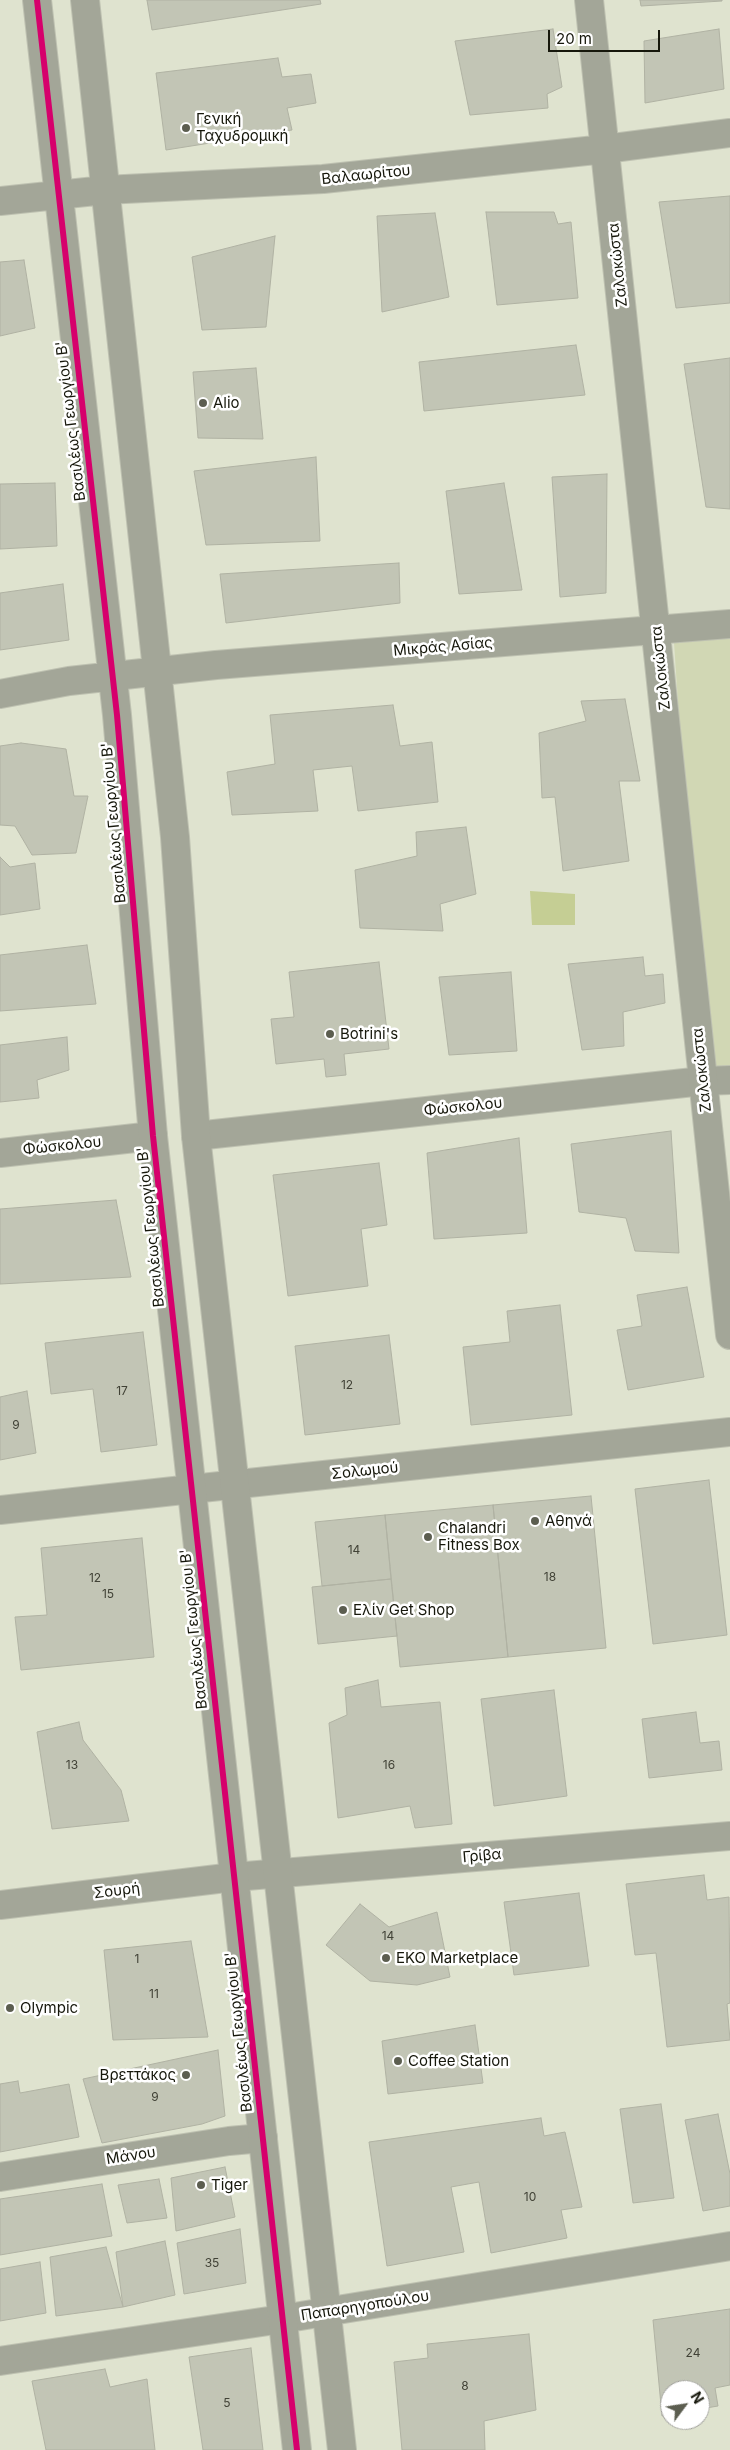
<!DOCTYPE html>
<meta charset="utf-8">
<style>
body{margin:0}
#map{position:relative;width:730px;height:2450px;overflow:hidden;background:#dfe3cf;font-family:Inter,sans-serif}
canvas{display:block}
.north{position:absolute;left:660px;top:2380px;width:50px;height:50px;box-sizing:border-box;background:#fff;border:1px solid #a2a29d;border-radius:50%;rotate:59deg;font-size:14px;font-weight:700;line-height:20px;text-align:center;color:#16170b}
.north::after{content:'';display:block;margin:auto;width:18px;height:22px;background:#5c5e50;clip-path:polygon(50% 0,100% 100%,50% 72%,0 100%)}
.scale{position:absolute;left:548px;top:30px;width:112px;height:22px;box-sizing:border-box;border:2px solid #16170b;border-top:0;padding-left:6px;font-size:15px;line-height:18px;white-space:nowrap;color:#16170b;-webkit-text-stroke:4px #fff;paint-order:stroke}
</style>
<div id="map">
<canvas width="730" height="2450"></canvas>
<div class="north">N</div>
<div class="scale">20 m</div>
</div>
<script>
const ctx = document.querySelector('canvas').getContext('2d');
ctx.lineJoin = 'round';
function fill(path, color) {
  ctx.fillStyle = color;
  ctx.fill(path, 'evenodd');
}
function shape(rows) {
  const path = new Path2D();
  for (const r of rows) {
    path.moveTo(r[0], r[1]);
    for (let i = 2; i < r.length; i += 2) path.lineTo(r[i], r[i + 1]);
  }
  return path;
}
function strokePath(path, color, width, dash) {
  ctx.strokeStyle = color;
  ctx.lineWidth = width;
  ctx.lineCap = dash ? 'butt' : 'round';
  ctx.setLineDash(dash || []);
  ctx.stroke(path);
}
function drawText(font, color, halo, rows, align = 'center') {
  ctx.font = font + ' Inter,sans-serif';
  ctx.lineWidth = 5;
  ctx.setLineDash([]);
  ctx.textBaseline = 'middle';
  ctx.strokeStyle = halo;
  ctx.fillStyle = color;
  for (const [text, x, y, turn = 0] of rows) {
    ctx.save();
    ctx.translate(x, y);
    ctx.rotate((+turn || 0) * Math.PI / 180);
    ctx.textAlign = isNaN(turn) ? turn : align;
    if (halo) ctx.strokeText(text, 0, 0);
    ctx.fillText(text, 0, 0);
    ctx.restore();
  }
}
const green = shape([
 [730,638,730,1080,703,1081,674,642]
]);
const water = shape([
 [530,891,575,894,575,925,532,925]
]);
const building = shape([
 [147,0,320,0,321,4,152,30,147,0],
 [640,0,722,0,722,1,641,6,640,0],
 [553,29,562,87,547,94,548,108,470,115,455,41,553,29],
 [719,29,724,89,645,103,644,41,719,29],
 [278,58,282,77,311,74,316,103,287,108,292,130,166,150,156,73,278,58],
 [730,196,730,303,676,308,659,202,730,196],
 [486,212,554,212,558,224,571,222,578,298,497,305,486,212],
 [435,213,449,297,382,312,377,216,435,213],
 [275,236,266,327,202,330,192,257,275,236],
 [24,260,35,328,0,336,0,262,24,260],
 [576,345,585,395,424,411,419,362,576,345],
 [730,358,730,509,706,507,684,364,730,358],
 [256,368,263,439,198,438,193,372,256,368],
 [316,457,320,541,206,545,194,471,316,457],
 [607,474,606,593,560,597,552,477,607,474],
 [55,483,57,546,0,549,0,484,55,483],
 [504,483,522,590,459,594,446,491,504,483],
 [399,563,400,603,226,623,220,574,399,563],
 [63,584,69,640,0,650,0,593,63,584],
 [625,699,640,781,619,781,629,861,563,871,555,797,542,798,539,733,586,721,581,701,625,699],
 [393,705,400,746,432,742,438,802,358,811,352,766,313,770,318,811,232,815,227,772,275,764,270,715,393,705],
 [21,743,66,749,74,796,88,796,76,853,32,855,15,826,0,825,0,746,21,743],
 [466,827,476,894,440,904,443,931,360,928,355,870,417,856,416,832,466,827],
 [0,857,10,867,35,863,40,909,0,915,0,857],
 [87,945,96,1004,0,1011,0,955,87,945],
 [643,957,645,976,663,974,665,1003,623,1012,624,1046,582,1050,568,964,643,957],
 [379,962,389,1049,344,1054,346,1075,326,1077,324,1059,276,1064,271,1019,294,1017,289,972,379,962],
 [511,972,517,1051,449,1055,439,977,511,972],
 [67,1037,69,1070,37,1080,39,1098,0,1102,0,1045,67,1037],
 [671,1131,679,1253,635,1251,626,1218,579,1212,571,1144,671,1131],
 [519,1138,527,1233,434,1239,427,1153,519,1138],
 [379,1163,387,1225,361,1229,368,1286,288,1296,273,1175,379,1163],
 [116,1200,131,1277,0,1284,0,1209,116,1200],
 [687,1287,704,1377,628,1390,617,1330,642,1326,637,1295,687,1287],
 [560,1305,572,1415,471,1425,463,1347,510,1342,507,1311,560,1305],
 [143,1332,157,1445,101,1452,93,1389,51,1394,45,1343,143,1332],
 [389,1335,400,1424,305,1435,295,1346,389,1335],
 [27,1391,36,1453,0,1460,0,1397,27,1391],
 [709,1480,727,1635,653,1644,635,1489,709,1480],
 [591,1496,606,1648,508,1657,493,1505,591,1496],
 [493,1505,508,1657,400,1667,385,1515,493,1505],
 [385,1515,391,1579,322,1586,315,1522,385,1515],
 [142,1538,154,1657,21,1670,15,1617,47,1615,41,1548,142,1538],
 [391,1579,397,1636,318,1644,312,1587,391,1579],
 [378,1680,381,1707,440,1702,452,1824,415,1828,410,1806,338,1818,329,1723,347,1715,345,1688,378,1680],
 [554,1690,567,1796,494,1806,481,1699,554,1690],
 [696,1712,700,1743,719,1741,722,1770,649,1778,642,1719,696,1712],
 [79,1722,83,1740,121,1790,129,1821,52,1829,37,1732,79,1722],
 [704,1875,707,1900,729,1897,730,2003,727,2004,730,2040,667,2047,656,1953,635,1955,626,1884,704,1875],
 [579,1893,589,1966,514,1975,504,1902,579,1893],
 [360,1904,389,1927,437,1912,450,1977,417,1985,370,1981,326,1945,360,1904],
 [191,1941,208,2037,113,2040,104,1950,191,1941],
 [475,2025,483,2083,388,2094,382,2041,475,2025],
 [218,2050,225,2116,202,2124,102,2143,83,2079,218,2050],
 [18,2081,20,2093,69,2084,79,2137,0,2152,0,2084,18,2081],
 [661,2104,674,2198,633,2203,620,2109,661,2104],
 [718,2114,730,2174,730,2206,703,2211,685,2120,718,2114],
 [541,2118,544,2136,565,2132,582,2207,561,2210,567,2238,491,2253,479,2182,451,2187,464,2252,387,2266,369,2142,541,2118],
 [225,2167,235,2217,176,2231,171,2178,225,2167],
 [159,2179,167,2218,127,2223,118,2185,159,2179],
 [102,2184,112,2236,0,2255,0,2199,102,2184],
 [240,2229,246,2283,184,2294,177,2243,240,2229],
 [165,2241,175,2295,123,2307,116,2252,165,2241],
 [106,2247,123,2307,56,2316,50,2257,106,2247],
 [40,2262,46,2313,0,2321,0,2269,40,2262],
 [730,2309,730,2385,715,2388,718,2406,700,2409,700,2390,670,2390,670,2414,662,2416,653,2320,730,2309],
 [529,2334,536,2410,484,2421,485,2450,402,2450,394,2362,428,2358,427,2344,529,2334],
 [251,2348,263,2450,203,2450,189,2357,251,2348],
 [105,2369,110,2387,147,2379,155,2450,46,2450,32,2381,105,2369]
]);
const minor = shape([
 [196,1136,703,1081,730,1080],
 [0,1153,153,1136],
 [192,1489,730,1432],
 [0,1905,234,1877,730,1836],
 [0,2177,229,2141,263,2138],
 [0,2361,282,2319,730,2246]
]);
const tertiary = shape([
 [37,0,117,715,153,1136,297,2450],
 [85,0,175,837,196,1136,342,2450],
 [589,0,730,1335],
 [0,201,105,190,323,179,605,149,730,133],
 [0,694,69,681,216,665,730,624],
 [0,1510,192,1489]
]);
const cycleway = shape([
 [37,0,117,715,153,1136,297,2450]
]);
const markers = [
 [186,128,5,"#5c5e50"],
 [203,403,5,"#5c5e50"],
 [330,1034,5,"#5c5e50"],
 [535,1521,5,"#5c5e50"],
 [428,1537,5,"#5c5e50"],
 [343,1610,5,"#5c5e50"],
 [386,1958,5,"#5c5e50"],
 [10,2008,5,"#5c5e50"],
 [398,2061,5,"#5c5e50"],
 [186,2075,5,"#5c5e50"],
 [201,2185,5,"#5c5e50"]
];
const numberNames = [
 ["12",347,1385],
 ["17",122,1391],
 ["9",16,1425],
 ["14",354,1550],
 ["18",550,1577],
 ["12",95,1578],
 ["15",108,1594],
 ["13",72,1765],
 ["16",389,1765],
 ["14",388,1936],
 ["1",137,1959],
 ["11",154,1994],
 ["9",155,2097],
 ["10",530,2197],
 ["35",212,2263],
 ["24",693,2353],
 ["8",465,2386],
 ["5",227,2403]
];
const poiNames = [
 ["Γενική",196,119],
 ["Ταχυδρομική",196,136],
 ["Alio",213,403],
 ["Botrini's",340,1034],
 ["Αθηνά",545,1521],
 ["Chalandri",438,1528],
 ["Fitness Box",438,1545],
 ["Ελίν Get Shop",353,1610],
 ["EKO Marketplace",396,1958],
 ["Olympic",20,2008],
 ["Coffee Station",408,2061],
 ["Βρεττάκος",176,2075,"right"],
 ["Tiger",211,2185]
];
const streetNames = [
 ["Βαλαωρίτου",366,175,-6],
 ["Ζαλοκώστα",618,265,-96],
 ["Βασιλέως Γεωργίου Β'",71,421,-97],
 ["Μικράς Ασίας",443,647,-5],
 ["Ζαλοκώστα",661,668,-96],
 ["Βασιλέως Γεωργίου Β'",114,823,-95],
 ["Ζαλοκώστα",702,1070,-96],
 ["Φώσκολου",463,1107,-6],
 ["Φώσκολου",62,1146,-6],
 ["Βασιλέως Γεωργίου Β'",151,1227,-96],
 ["Σολωμού",365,1471,-6],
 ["Βασιλέως Γεωργίου Β'",194,1629,-96],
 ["Γρίβα",482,1856,-5],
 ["Σουρή",117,1891,-7],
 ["Βασιλέως Γεωργίου Β'",239,2032,-96],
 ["Μάνου",131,2156,-9],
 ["Παπαρηγοπούλου",365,2306,-9]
];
fill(green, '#d1d7b4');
fill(water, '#c5ce94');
fill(building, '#c2c5b5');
strokePath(building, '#b0b2a3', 1);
strokePath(minor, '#bec1b1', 30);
strokePath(tertiary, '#bec1b1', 30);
strokePath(minor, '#a3a698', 28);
strokePath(tertiary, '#a3a698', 28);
strokePath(cycleway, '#d6006c', 6);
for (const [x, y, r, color] of markers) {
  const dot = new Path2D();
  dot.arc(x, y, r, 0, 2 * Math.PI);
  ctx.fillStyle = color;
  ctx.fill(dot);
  strokePath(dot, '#fff', 2);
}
drawText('12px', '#414236', null, numberNames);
drawText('15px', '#16170b', '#fff', poiNames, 'left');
drawText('15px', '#16170b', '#fff', streetNames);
</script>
